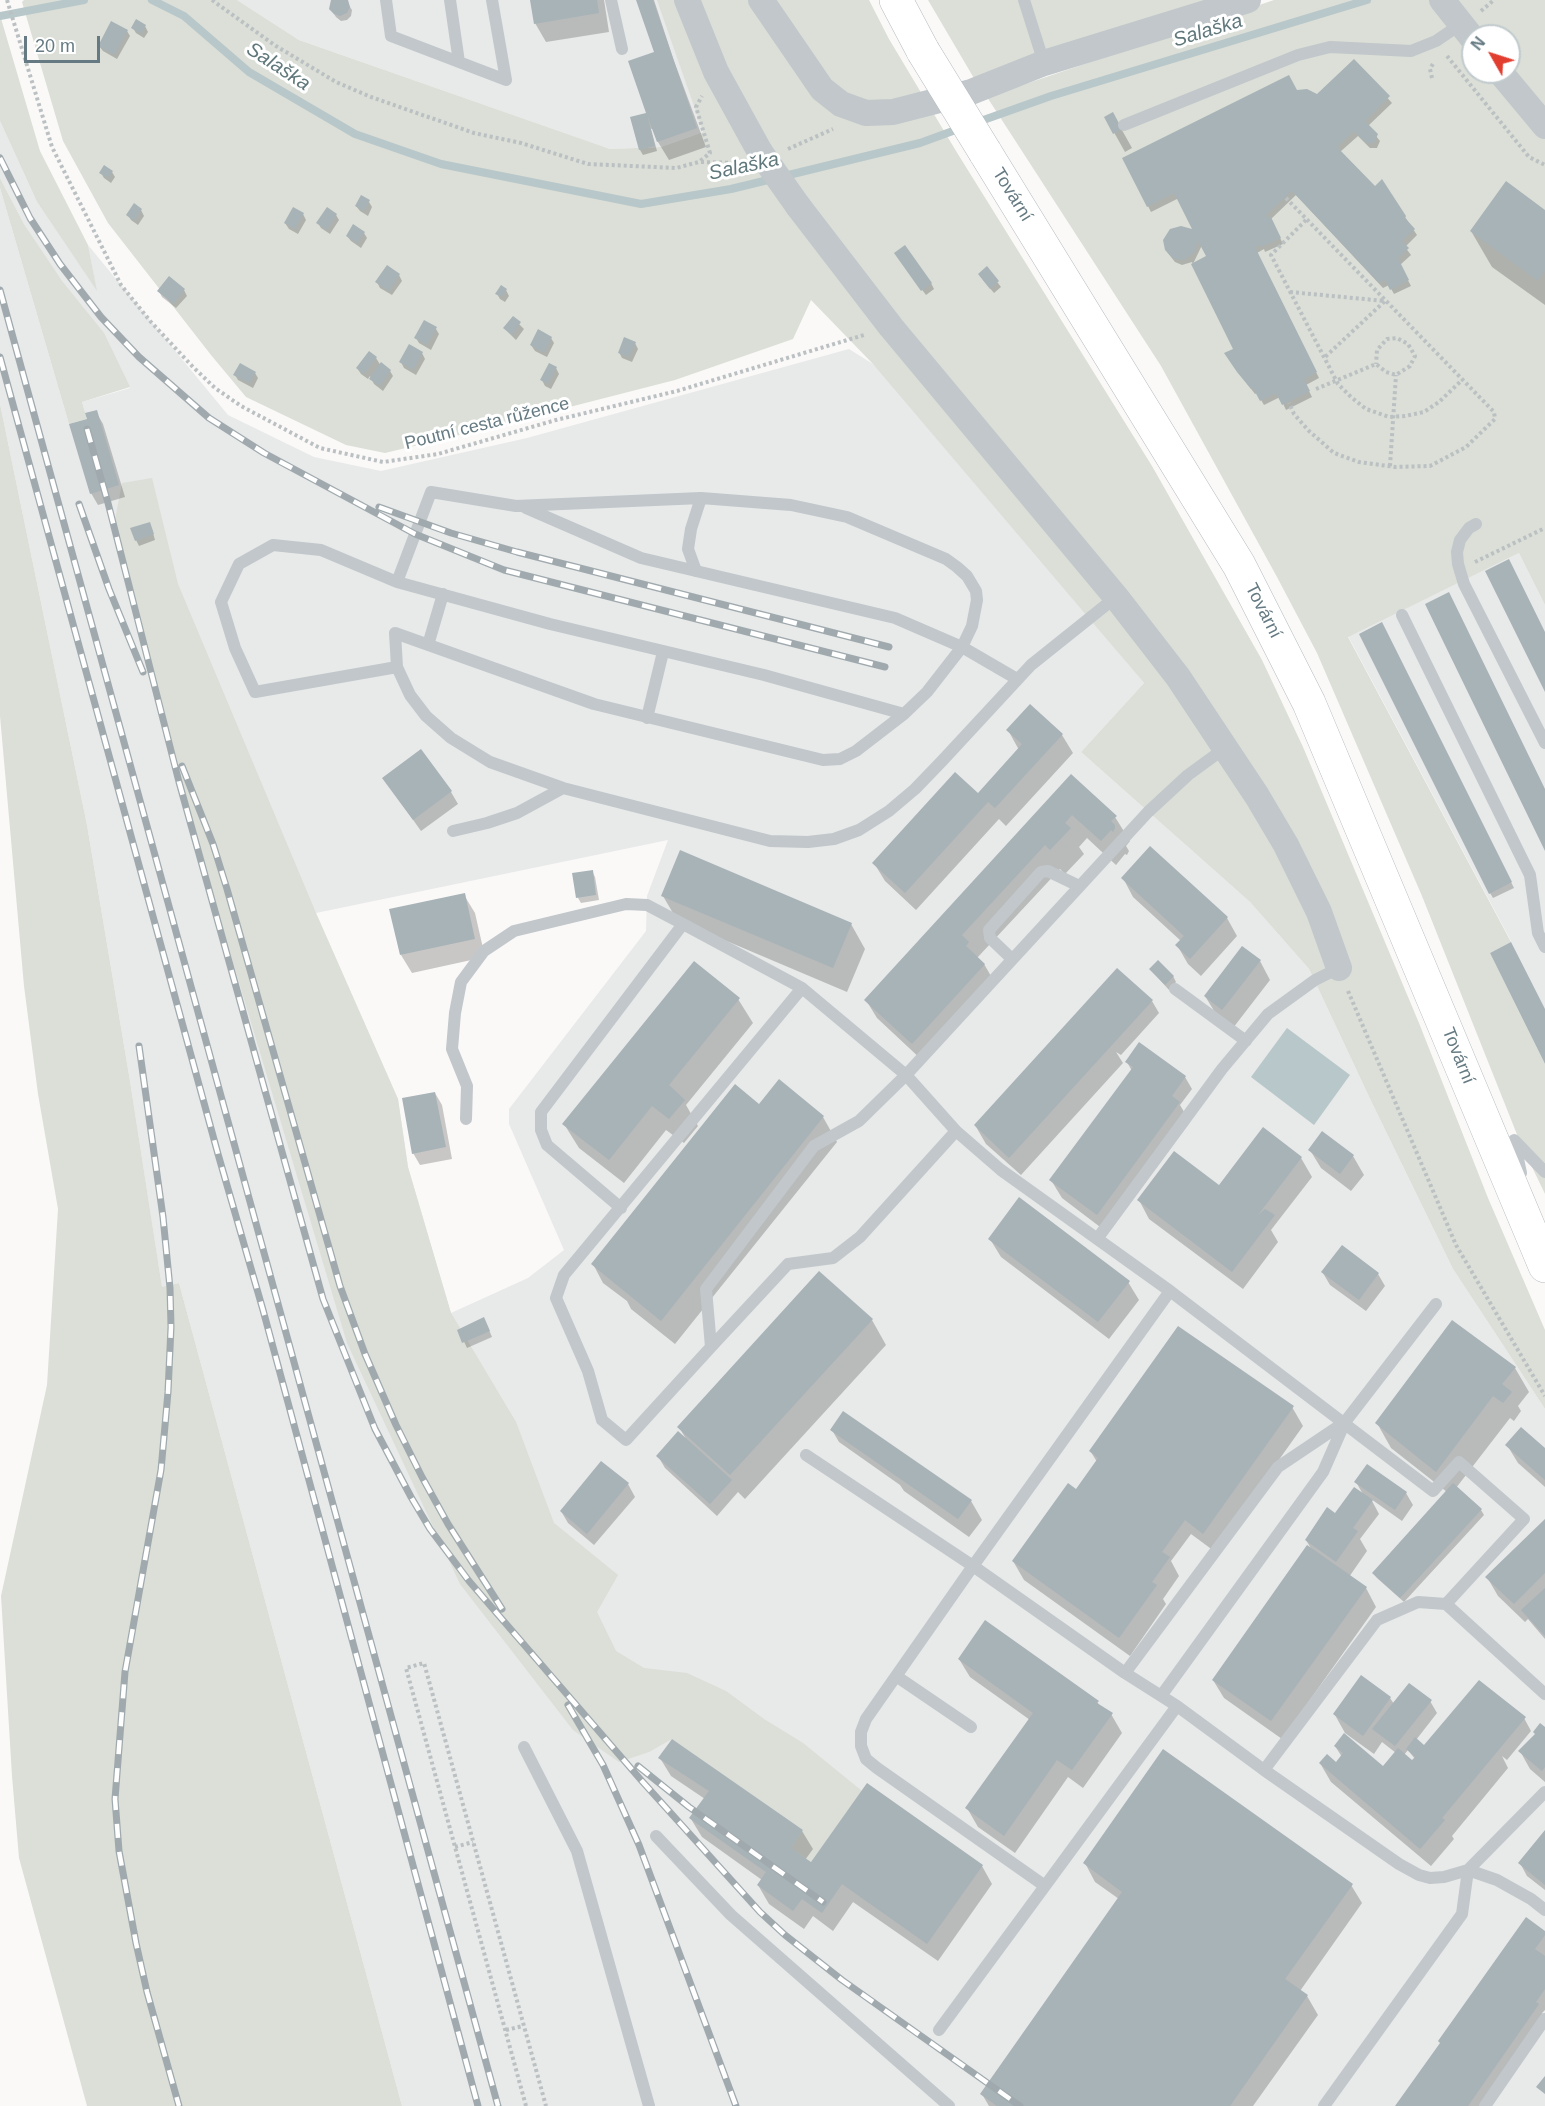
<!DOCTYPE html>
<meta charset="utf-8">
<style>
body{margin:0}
#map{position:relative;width:1545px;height:2106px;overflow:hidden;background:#faf9f8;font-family:Arial,sans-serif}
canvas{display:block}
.north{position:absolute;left:1461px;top:24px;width:60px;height:60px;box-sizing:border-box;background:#fff;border:2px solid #c1cacd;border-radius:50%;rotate:309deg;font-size:16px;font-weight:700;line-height:24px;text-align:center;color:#657a82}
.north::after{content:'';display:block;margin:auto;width:21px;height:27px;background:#e23e30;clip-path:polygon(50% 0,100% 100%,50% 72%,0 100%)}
.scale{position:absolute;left:24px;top:36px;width:76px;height:27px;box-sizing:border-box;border:3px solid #657a82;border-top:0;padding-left:8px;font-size:18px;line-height:21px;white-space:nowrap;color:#657a82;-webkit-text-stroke:4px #fff;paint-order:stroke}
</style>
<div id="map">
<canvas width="1545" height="2106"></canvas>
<div class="north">N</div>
<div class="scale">20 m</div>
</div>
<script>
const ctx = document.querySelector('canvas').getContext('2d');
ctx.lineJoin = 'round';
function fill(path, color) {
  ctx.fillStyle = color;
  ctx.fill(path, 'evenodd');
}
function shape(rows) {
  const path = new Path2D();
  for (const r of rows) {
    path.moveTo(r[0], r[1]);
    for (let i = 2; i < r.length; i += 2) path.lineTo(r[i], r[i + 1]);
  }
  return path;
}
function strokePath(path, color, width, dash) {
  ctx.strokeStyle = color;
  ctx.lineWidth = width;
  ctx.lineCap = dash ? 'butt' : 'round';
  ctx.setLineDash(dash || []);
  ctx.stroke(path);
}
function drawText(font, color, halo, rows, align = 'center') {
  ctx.font = font + ' Arial,sans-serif';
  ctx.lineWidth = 6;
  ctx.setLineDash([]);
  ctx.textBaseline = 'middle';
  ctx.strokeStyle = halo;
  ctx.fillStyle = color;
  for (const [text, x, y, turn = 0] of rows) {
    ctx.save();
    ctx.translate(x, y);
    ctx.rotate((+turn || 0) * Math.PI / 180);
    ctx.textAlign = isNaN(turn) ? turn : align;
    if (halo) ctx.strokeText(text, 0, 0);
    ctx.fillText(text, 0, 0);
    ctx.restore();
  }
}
const built = shape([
 [237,0,658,0,703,132,661,147,610,149,601,146,299,40],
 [0,121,37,202,96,289,88,245,228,415,314,457,381,471,527,438,849,349,873,364,891,381,1144,683,1081,752,1250,902,1309,969,1372,1103,1453,1269,1545,1409,1545,2106,402,2106,179,1283,162,1288,130,1081,87,825,0,404,0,188,69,424,87,419,82,402,130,388,24,224,0,178],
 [668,840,647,896,646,931,509,1109,509,1124,564,1250,528,1278,451,1313,408,1167,398,1099,316,913],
 [1519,553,1545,605,1545,1064,1490,953,1511,941,1348,636]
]);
const green = shape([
 [24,0,237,0,299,40,610,149,661,147,703,132,657,0,869,0,889,39,956,151,1152,466,1262,660,1303,747,1419,1023,1488,1198,1545,1330,1545,1409,1453,1269,1372,1103,1309,969,1250,902,1081,752,1144,683,873,364,811,300,793,339,675,380,476,431,385,453,346,445,246,397,211,355,108,223,63,141,22,2],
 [928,0,1210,0,975,80],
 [1274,0,1545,0,1545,605,1519,553,1348,637,1511,942,1490,953,1545,1064,1545,1194,1520,1142,1422,896,1317,653,1277,577,1161,366,987,97],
 [1473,36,1509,36,1509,72,1473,72],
 [0,15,40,151,88,245,97,291,37,202,0,121],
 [0,178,24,224,62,281,104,333,130,387,82,402,87,419,69,424,0,188],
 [0,404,87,825,130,1081,162,1287,179,1283,402,2106,87,2106,19,1858,12,1776,1,1596,47,1385,58,1209,38,1094,24,986,0,716],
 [152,478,178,584,316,913,398,1099,408,1167,451,1313,516,1422,554,1523,618,1575,597,1612,616,1651,644,1668,687,1673,726,1691,764,1719,803,1743,862,1791,811,1862,791,1848,803,1830,672,1739,649,1752,619,1762,573,1730,460,1584,347,1343,179,782,114,525,122,483]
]);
const water = shape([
 [1287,1028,1350,1075,1314,1125,1251,1077]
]);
const shadow = shape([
 [333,0,344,0,348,4,352,10,351,16,347,20,341,21,336,17,332,11],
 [531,0,604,0,609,32,546,42,535,23],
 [638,0,654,0,674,61,706,147,669,160,658,142,654,128,651,129,657,151,643,155,640,150,646,114,649,120,656,53],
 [145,26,148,32,144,38,136,33,133,28],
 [127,31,130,36,117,59,103,51,99,46],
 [1354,61,1392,103,1368,126,1380,141,1377,148,1370,148,1358,136,1340,152,1405,217,1417,235,1405,247,1411,255,1400,265,1411,286,1394,294,1389,285,1383,288,1296,195,1271,219,1283,244,1265,252,1264,249,1257,253,1319,378,1306,385,1312,397,1286,410,1280,397,1264,405,1257,393,1255,394,1242,377,1235,349,1192,262,1182,265,1175,262,1167,252,1195,231,1179,198,1151,212,1148,206,1296,92,1317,96],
 [1202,245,1208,257,1193,264],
 [1113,114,1132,148,1125,152,1106,118],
 [112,172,115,177,111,183,104,178,101,173],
 [369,202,372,207,368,216,360,211,356,206],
 [141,210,144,216,138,225,131,220,128,215],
 [1545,212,1545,305,1492,267,1471,231],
 [303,214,306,220,298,234,289,229,285,223],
 [336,215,339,220,330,234,321,228,318,223],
 [364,233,367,238,361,248,351,241,347,236],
 [899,259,931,283,934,289,926,295],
 [987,269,1001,287,994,293,983,280],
 [399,275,402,281,392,295,380,288,377,282],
 [184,290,187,296,176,308,162,297,159,291],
 [506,290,509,296,505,302,500,299,497,294],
 [513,318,524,329,516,340,505,329],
 [425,322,436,329,439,334,431,350,419,343,416,338],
 [551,338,554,343,547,357,535,351,531,345],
 [635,343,638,349,632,362,622,358,619,352],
 [422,353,425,359,416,375,404,368,401,362],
 [376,358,381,366,390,371,393,376,383,391,374,384,370,376,368,379,361,374,357,368],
 [556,368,559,374,551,389,545,386,542,380],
 [255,373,258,378,253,388,238,380,235,375],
 [96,412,103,424,125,497,98,505,91,493,89,420],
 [152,529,155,540,139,546,136,540],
 [1385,629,1514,888,1493,898,1490,893],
 [1008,730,1062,735,1073,753,1006,826,999,819,916,910,885,881,874,863,978,795,1019,750],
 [1071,776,1115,817,1130,841,1126,846,1129,851,1127,855,1125,854,1116,865,1087,838,1079,847,1084,854,1065,874,1060,869,977,958,984,964,995,983,923,1061,877,1018,866,1000],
 [384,779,451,792,458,804,421,831],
 [592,871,595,877,599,900,581,903,578,898,574,874],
 [1123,878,1227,918,1237,936,1201,976,1188,964,1177,945,1181,941,1133,897],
 [464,895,475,913,485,957,412,973,401,955],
 [663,896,851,924,865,949,847,992,677,920],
 [1260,961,1270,980,1233,1028,1216,1014,1205,996],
 [1150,969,1173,976,1176,982,1169,990],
 [738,999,753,1023,686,1105,698,1126,684,1143,666,1130,624,1183,579,1148,564,1124],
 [1152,1001,1159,1013,1121,1055,1116,1052,1123,1063,1021,1175,986,1144,975,1125],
 [1127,1062,1185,1077,1192,1089,1180,1105,1190,1122,1108,1233,1062,1198,1051,1180,1132,1071],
 [435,1093,442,1105,452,1159,420,1165,413,1153],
 [759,1106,823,1117,837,1142,675,1344,631,1309,627,1301,603,1283,593,1264],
 [1263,1129,1301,1158,1312,1177,1271,1230,1278,1242,1243,1289,1149,1219,1139,1200,1219,1187],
 [1310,1150,1353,1156,1364,1175,1351,1191,1321,1168],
 [990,1239,1128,1282,1139,1300,1109,1339,1001,1257],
 [1323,1273,1378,1274,1385,1286,1366,1311,1330,1285],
 [872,1320,886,1345,745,1499,738,1492,717,1516,665,1468,658,1456,686,1439,679,1427],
 [487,1325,492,1337,467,1348,459,1331],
 [1515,1368,1529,1392,1518,1406,1521,1411,1514,1421,1510,1418,1456,1488,1481,1510,1484,1515,1404,1602,1377,1578,1373,1573,1447,1492,1391,1448,1377,1423],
 [1292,1407,1303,1426,1214,1551,1191,1534,1171,1561,1179,1576,1163,1599,1166,1604,1130,1656,1024,1580,1013,1561,1076,1491,1097,1462,1091,1452],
 [832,1430,971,1501,982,1520,969,1537,904,1491,900,1485,839,1442],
 [1507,1445,1545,1450,1545,1487,1518,1463],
 [1356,1482,1406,1493,1413,1505,1402,1521,1371,1499,1379,1514,1360,1539,1367,1551,1349,1577,1366,1588,1376,1607,1282,1739,1224,1698,1213,1680,1313,1552,1306,1540,1364,1496],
 [628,1484,635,1497,594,1545,568,1523,561,1511],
 [1545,1521,1545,1639,1528,1619,1525,1622,1498,1596,1487,1577],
 [959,1659,1097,1702,1100,1706,1111,1714,1122,1733,1083,1788,1068,1777,1015,1853,978,1827,967,1808,1030,1720,970,1677],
 [1390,1698,1394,1704,1430,1701,1437,1713,1416,1740,1423,1746,1524,1718,1531,1731,1507,1760,1502,1756,1508,1768,1452,1836,1454,1839,1431,1866,1331,1782,1320,1763,1336,1764,1342,1757,1335,1746,1383,1768,1396,1753,1382,1742,1374,1754,1345,1733,1335,1715],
 [1408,1750,1415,1759,1412,1762,1404,1755],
 [1545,1729,1545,1782,1530,1769,1520,1751],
 [660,1758,802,1831,813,1849,805,1860,812,1864,982,1866,992,1884,938,1961,853,1902,833,1931,813,1916,804,1929,769,1904,758,1885,762,1880,702,1837,691,1819,705,1799,671,1776],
 [1545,1832,1545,1890,1527,1876,1520,1863],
 [1085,1863,1351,1885,1362,1903,1300,1991,1307,1996,1318,2015,1253,2106,989,2106,982,2094,1119,1899,1095,1882],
 [1545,1933,1545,2010,1542,2013,1545,2018,1491,2106,1397,2106]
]);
const stream = shape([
 [152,0,184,16,249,72,355,134,441,164,641,204,731,189,920,143,961,128],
 [0,16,84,0],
 [975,123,1051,96,1367,0]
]);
const building = shape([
 [331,0,348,0,350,7,347,13,340,16,334,14,329,9],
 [530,0,597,0,599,13,534,24],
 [636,0,653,0,697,128,657,142,648,118,655,146,639,150,630,117,646,113,628,61,654,52],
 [136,19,146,25,141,34,131,28],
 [111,21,128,30,114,55,98,46],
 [1354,59,1390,96,1365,121,1378,134,1374,143,1366,143,1354,131,1337,147,1375,186,1382,179,1406,216,1405,218,1415,229,1402,241,1409,248,1398,258,1409,280,1390,290,1385,280,1379,283,1292,191,1266,215,1268,218,1271,217,1281,238,1261,247,1260,245,1255,247,1317,372,1304,379,1310,391,1282,405,1276,393,1260,401,1253,388,1251,389,1237,372,1224,353,1233,349,1191,264,1206,256,1198,241,1195,252,1184,260,1174,259,1165,250,1163,240,1170,229,1181,226,1192,229,1174,193,1147,207,1122,158,1289,75,1297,90,1307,89,1317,94],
 [1113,112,1122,129,1113,134,1104,117],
 [104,165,113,171,108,178,99,173],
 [1506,181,1545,210,1545,271,1538,281,1470,231],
 [361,195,370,200,364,211,355,206],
 [134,203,142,209,134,221,126,215],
 [293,207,304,213,295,229,284,223],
 [327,207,337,214,327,230,316,223],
 [353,224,365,232,357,243,346,236],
 [905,245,932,283,921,291,894,253],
 [387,265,400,274,389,291,375,282],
 [987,266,999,281,990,289,978,274],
 [169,276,185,289,173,304,157,291],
 [501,285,507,289,502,297,495,294],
 [513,316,521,322,512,335,503,328],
 [424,320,437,327,427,345,414,338],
 [538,329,552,337,544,353,530,345],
 [624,337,636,342,629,357,618,353],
 [409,344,423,352,413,370,399,362],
 [369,351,377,357,364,374,356,368],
 [381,362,391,370,380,386,369,379],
 [240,363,256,372,249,383,233,375],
 [549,363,557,367,548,384,540,380],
 [97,410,119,485,90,494,69,424,87,419,85,413],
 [150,522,154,534,135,541,130,528],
 [1509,559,1545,632,1545,692,1485,571],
 [1449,592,1545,789,1545,851,1425,604],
 [1382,622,1512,882,1489,894,1359,634],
 [1030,704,1063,734,995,808,988,802,905,893,872,863,955,772,978,793,1022,744,1006,730],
 [421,749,452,791,413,820,382,778],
 [1071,774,1117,816,1111,821,1115,825,1115,828,1113,832,1111,830,1101,841,1072,815,1065,823,1071,828,1050,850,1045,845,962,935,969,942,966,946,985,964,912,1044,864,1000],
 [1150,846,1228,917,1190,959,1175,945,1184,936,1121,878],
 [680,850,852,923,833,968,661,896],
 [593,870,596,895,576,898,572,873],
 [465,893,475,939,400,955,389,909],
 [1511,942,1545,1009,1545,1064,1490,953],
 [1242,946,1261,960,1222,1010,1204,996],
 [1158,960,1174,976,1165,985,1149,969],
 [694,961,740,998,669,1085,685,1100,669,1119,652,1106,609,1160,562,1124],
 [1117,968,1153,1000,1009,1158,974,1125],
 [1139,1042,1186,1076,1172,1096,1180,1102,1097,1215,1049,1180,1133,1067,1125,1062],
 [779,1079,824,1116,661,1321,591,1264,735,1084,759,1104],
 [435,1092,446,1147,412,1154,402,1098],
 [1263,1127,1302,1157,1258,1215,1265,1209,1275,1215,1232,1272,1137,1200,1174,1151,1219,1185],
 [1322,1131,1354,1155,1340,1174,1308,1150],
 [1019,1197,1130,1281,1098,1322,988,1239],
 [1342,1245,1379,1273,1359,1300,1321,1272],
 [819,1271,873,1319,730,1475,677,1427],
 [484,1317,490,1331,462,1343,457,1330],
 [1452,1320,1516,1367,1502,1384,1512,1392,1503,1403,1493,1396,1436,1472,1375,1423],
 [1178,1326,1294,1406,1203,1534,1185,1520,1162,1552,1170,1557,1152,1582,1157,1585,1119,1638,1012,1561,1068,1483,1076,1489,1098,1458,1089,1451],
 [843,1411,972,1500,958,1519,830,1430],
 [1521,1427,1545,1448,1545,1480,1505,1445],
 [678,1431,732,1480,710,1504,656,1456],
 [601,1461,629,1483,587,1534,560,1511],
 [1367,1464,1407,1492,1395,1510,1354,1482],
 [1453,1483,1482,1509,1400,1598,1372,1573],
 [1354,1487,1373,1500,1353,1528,1358,1531,1336,1562,1305,1540,1327,1507,1335,1513],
 [1545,1519,1545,1573,1514,1604,1485,1577],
 [1307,1545,1367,1587,1271,1721,1212,1680],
 [1545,1588,1545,1636,1521,1610],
 [985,1620,1099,1701,1097,1703,1113,1713,1072,1770,1057,1760,1004,1836,965,1808,1033,1713,958,1659],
 [1361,1675,1391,1697,1363,1736,1333,1714],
 [1479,1680,1526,1717,1442,1818,1445,1820,1420,1849,1319,1763,1327,1754,1336,1762,1343,1753,1334,1746,1344,1733,1383,1766,1398,1748,1412,1760,1415,1757,1406,1749,1415,1737,1424,1745],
 [1409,1683,1432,1700,1395,1746,1372,1729],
 [1540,1723,1545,1727,1545,1767,1542,1771,1518,1751,1535,1734,1533,1732],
 [672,1739,803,1830,791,1848,811,1862,867,1783,983,1865,927,1944,842,1884,822,1913,802,1899,793,1911,757,1885,766,1872,689,1818,709,1791,658,1758],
 [1163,1749,1353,1884,1285,1979,1308,1995,1230,2106,997,2106,980,2094,1122,1892,1083,1863],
 [1545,1830,1545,1885,1518,1863],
 [1526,1917,1545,1931,1545,1935,1535,1949,1545,1956,1545,1989,1536,2002,1539,2004,1468,2106,1395,2106,1440,2043,1438,2041],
 [1545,2076,1545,2094,1536,2087]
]);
const path = shape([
 [7,0,52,147,121,285,151,322,193,367,215,388,241,406,320,448,383,462,438,454,556,420,677,391,864,335],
 [212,0,276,46,336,82,371,97,474,133,521,143,588,164,676,168,699,162,710,153,696,107,702,96],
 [1481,11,1494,0],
 [1447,56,1529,157,1545,165],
 [1432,78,1430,69,1434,62],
 [788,149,833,129],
 [701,162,738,163],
 [1286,198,1494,412,1495,419,1466,447,1430,466,1395,467,1359,462,1334,453,1309,431,1294,414,1289,403],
 [1306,220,1271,255,1338,384,1351,397,1366,409,1389,417,1405,416,1424,412,1439,402,1462,380],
 [1290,292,1385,301,1324,358],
 [1316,389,1376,364,1386,372,1396,375,1410,366,1415,356,1408,344,1397,338,1387,339,1377,350,1376,364],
 [1390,466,1396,375],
 [1475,562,1545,528],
 [1348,991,1456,1245,1545,1396],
 [455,1847,473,1842],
 [506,2030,523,2026],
 [526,2106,406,1668,424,1663,546,2106]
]);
const service = shape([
 [386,0,391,36,459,62,450,0],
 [611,0,622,49],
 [1024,0,1044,63],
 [459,62,506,80,492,0],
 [1124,125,1298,55,1330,47,1411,51,1436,41,1461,24],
 [526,508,641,558,895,618,962,647,1017,679],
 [1476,524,1469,528,1460,540,1457,552,1458,564,1464,584,1545,743],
 [696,571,688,549,691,529,701,498],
 [1402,615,1530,875,1538,933,1545,947],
 [428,645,443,594],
 [397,667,255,692,235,648,221,602,239,564,273,545,321,550,397,582],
 [904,714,764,675,550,624,397,582,431,492,516,506,701,498,791,505,847,517,946,559,957,567,967,576,976,591,977,600,972,626,962,647,927,692,904,714,856,751,840,759,823,760,594,704,395,633,397,667,410,695,426,716,451,738,490,762,563,788,770,841,808,842,834,839,859,830,889,811,915,789,942,761,1031,665,1116,597],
 [647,718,663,652],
 [453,831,487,823,517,813,563,788],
 [1012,959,990,938,989,930,1041,872,1048,871,1079,886],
 [802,988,564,1275,556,1298,588,1371,602,1420,626,1440,711,1347,706,1289,814,1146,859,1121,906,1075,1148,812,1188,775,1225,748],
 [1175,989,1246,1041],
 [466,1119,467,1086,452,1049,455,1013,461,982,484,951,514,931,626,904,647,905,683,924],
 [1521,1173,1514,1140,1545,1172],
 [621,1208,547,1145,541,1130,541,1112,683,924,802,988,906,1075,956,1131,1001,1170,1170,1291,1433,1491,1459,1462,1524,1519,1446,1604,1545,1694],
 [1097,1239,1222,1069,1268,1014,1315,980,1339,968],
 [1170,1291,973,1566,866,1719,861,1732,861,1746,866,1759,877,1768,1045,1886,1177,1706],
 [711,1347,788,1264,833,1258,860,1237,956,1131],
 [806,1455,973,1566,1125,1673,1177,1706,1264,1770,1399,1864,1419,1875,1430,1878,1444,1877,1468,1870,1497,1880,1531,1899,1545,1910],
 [1125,1673,1278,1467,1345,1422,1436,1304],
 [896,1676,971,1727],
 [1161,1696,1323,1472,1345,1422],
 [524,1747,577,1851,649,2106],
 [1264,1770,1377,1620,1418,1602,1446,1604],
 [656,1836,731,1915,949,2106],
 [939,2030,1045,1886],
 [1324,2106,1462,1914,1468,1870,1545,1792],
 [1485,2106,1545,2019]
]);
const minor = shape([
 [687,0,716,72,760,152],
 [761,0,822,89,841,104,866,113,893,112,971,92,1044,63,1248,0],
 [1442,0,1473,39],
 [1500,72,1545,126],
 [798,206,891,327,1116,597,1178,677,1257,796,1286,845,1319,912,1339,968]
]);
const primary = shape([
 [896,0,923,51],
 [985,152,1239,565,1309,703,1545,1266]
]);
const rail = shape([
 [0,158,30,218,60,264,101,317,139,357,209,418,264,453,415,534,504,570,885,667],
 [0,290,498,2106],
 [0,357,218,1154,263,1310,478,2106],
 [87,429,108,503,179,782,323,1299,375,1429,411,1497,430,1529,469,1581,641,1780,760,1912,785,1935,842,1980,1020,2106],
 [79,504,109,589,143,672],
 [379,507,451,533,517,552,889,647],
 [182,766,213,844,227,889,340,1286,365,1354,396,1425,422,1477,448,1524,502,1609],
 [139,1046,163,1217,170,1288,171,1327,168,1392,161,1470,125,1672,115,1799,119,1851,136,1943,147,1992,179,2106],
 [568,1705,603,1765,639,1845,736,2106],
 [638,1766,689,1807,823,1902]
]);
const minorBridge = shape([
 [760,152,798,206]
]);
const primaryBridge = shape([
 [923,51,985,152]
]);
const streetNames = [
 ["Tovární",1012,195,58],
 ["Poutní cesta růžence",487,424,-14],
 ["Tovární",1263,611,63],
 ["Tovární",1458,1056,68]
];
const waterNames = [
 ["Salaška",1208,31,-17],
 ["Salaška",278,67,33],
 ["Salaška",744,167,-12]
];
fill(built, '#e8e9e9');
fill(green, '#dbdfd7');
fill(water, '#b8c7c9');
fill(shadow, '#0003');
strokePath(stream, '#b8c7c9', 8);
fill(building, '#a8b3b7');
strokePath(primary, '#b5bbbe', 34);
strokePath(path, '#bbc0c2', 4, [3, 3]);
strokePath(service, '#c1c7ca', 12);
strokePath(minor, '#c1c7ca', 26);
strokePath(primary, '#fff', 33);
strokePath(rail, '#a0aaae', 7);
strokePath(rail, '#fff', 4.5, [14]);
strokePath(primaryBridge, '#b5bbbe', 34, []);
strokePath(minorBridge, '#c1c7ca', 26);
strokePath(primaryBridge, '#fff', 33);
drawText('18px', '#657a82', '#fff', streetNames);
drawText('italic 20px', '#60787c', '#fff', waterNames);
</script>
